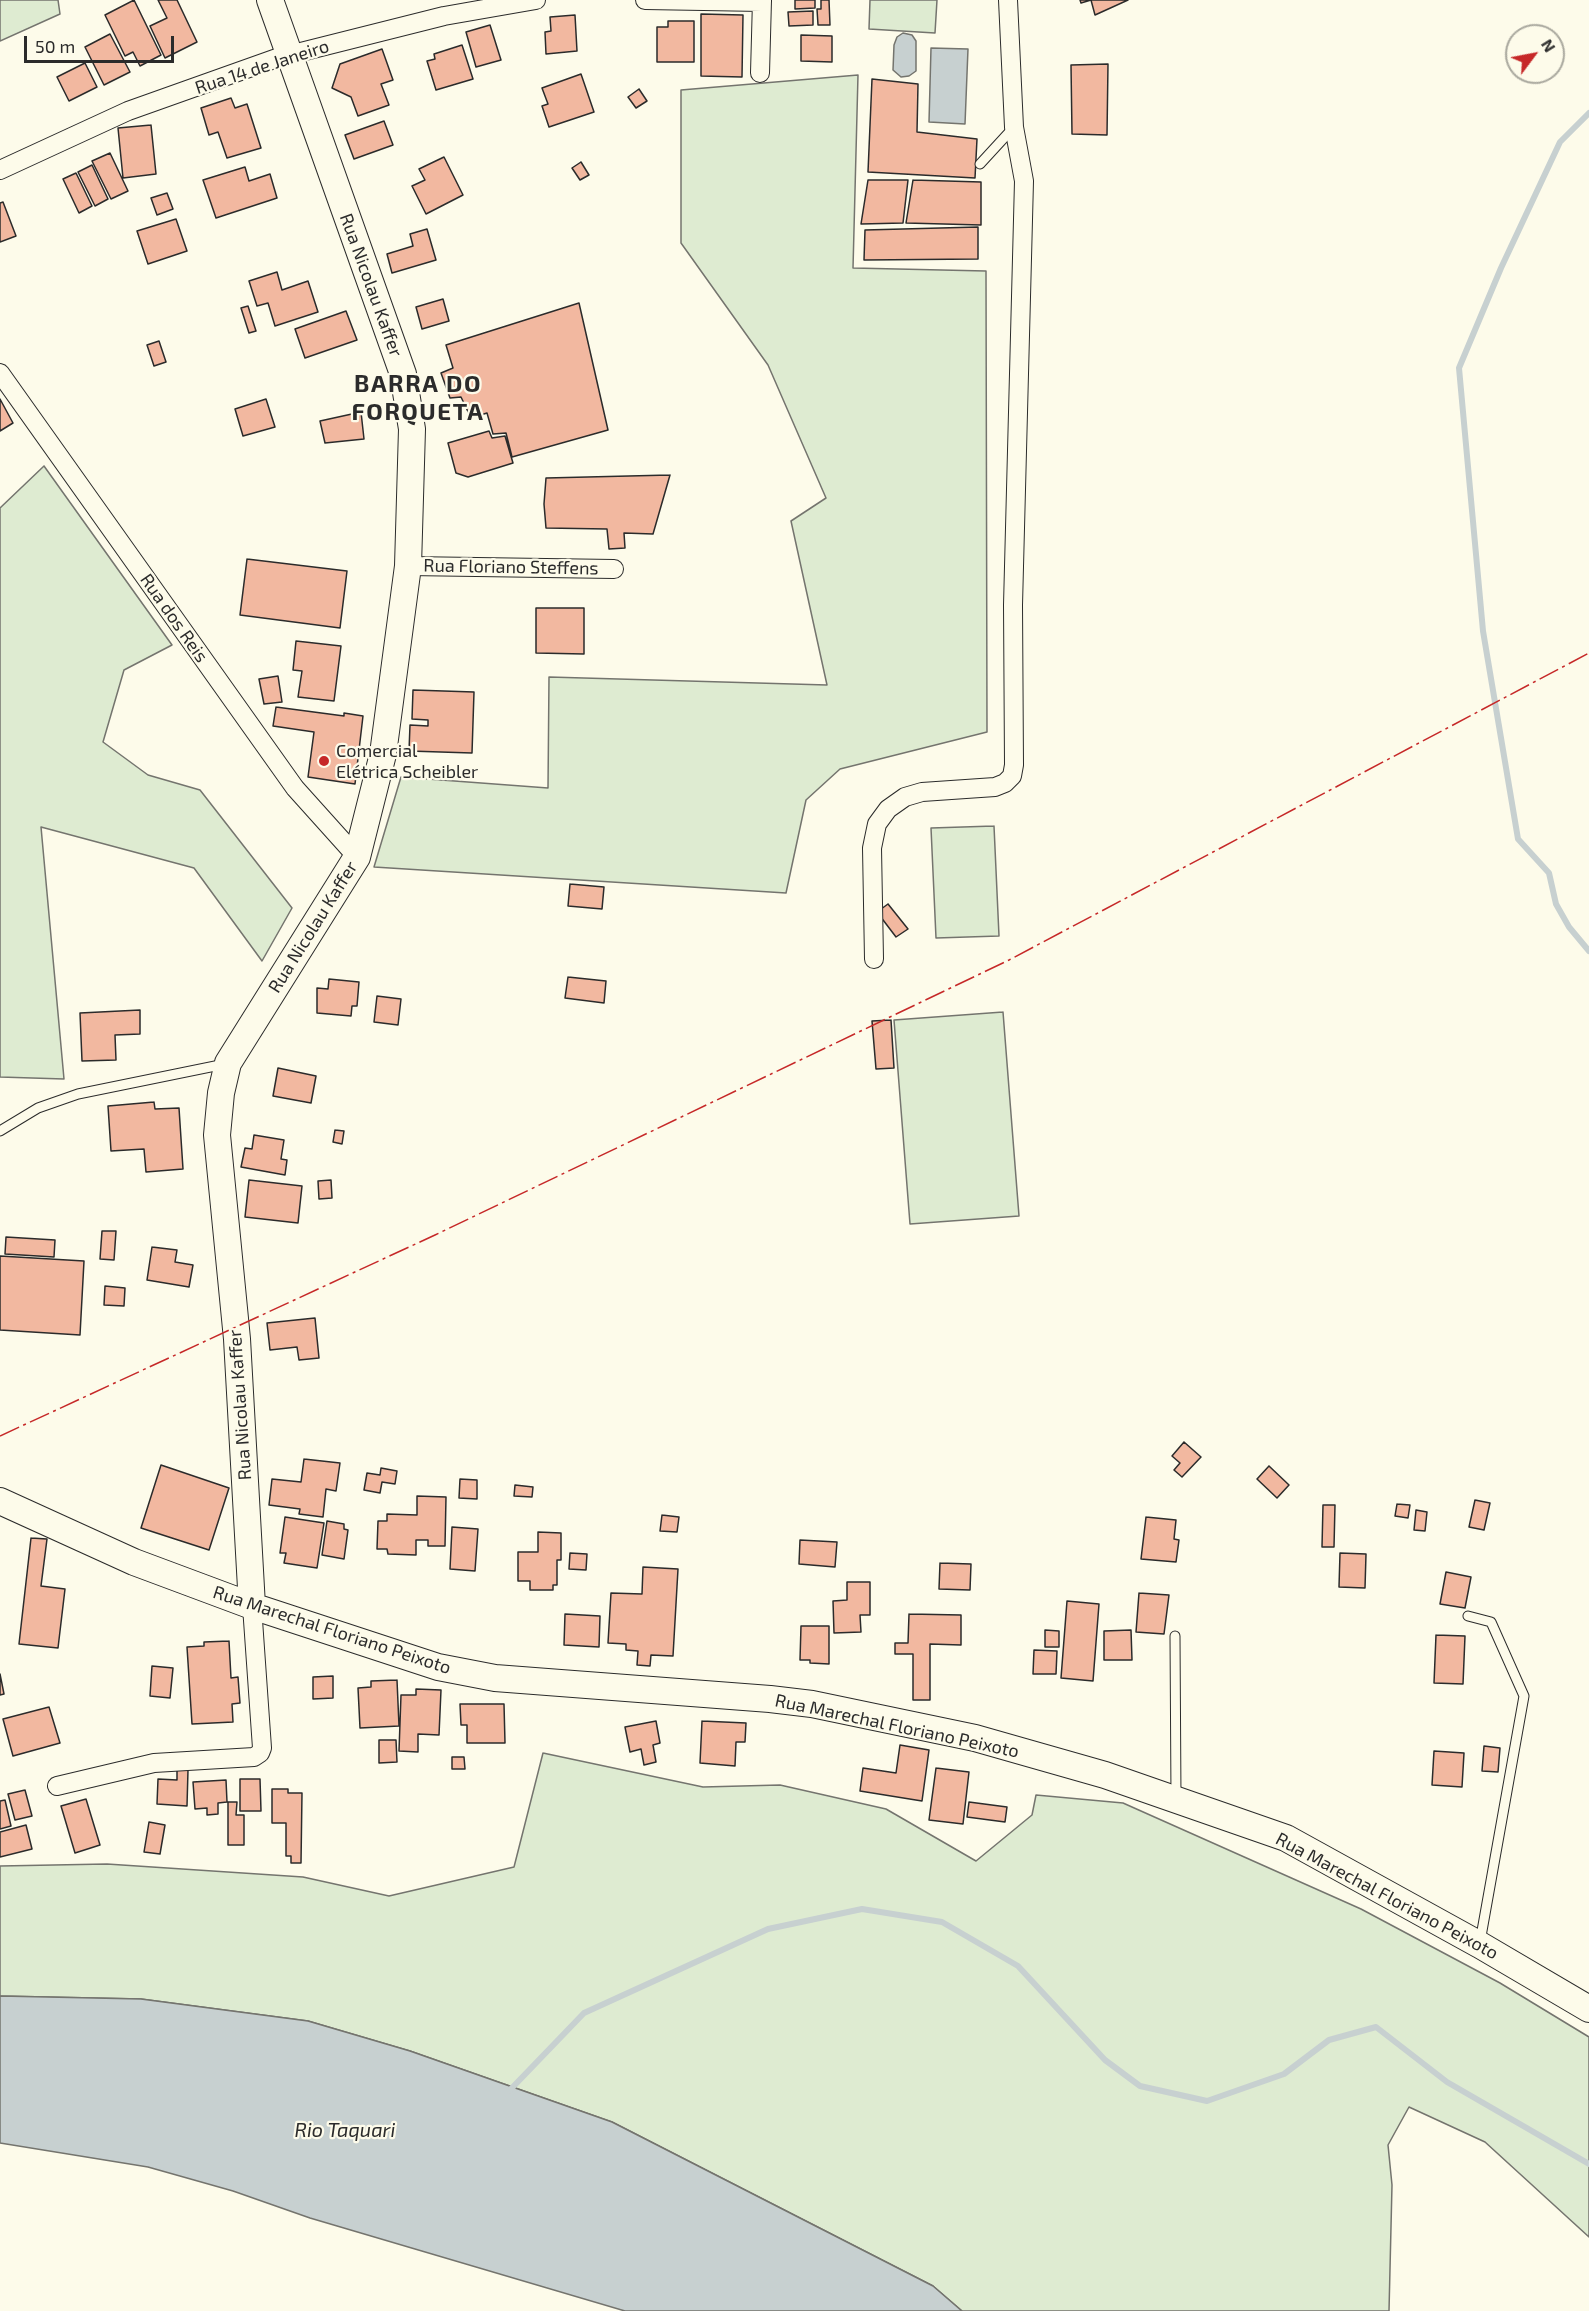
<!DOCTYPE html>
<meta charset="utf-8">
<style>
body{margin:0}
#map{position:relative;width:1589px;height:2311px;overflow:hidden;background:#fdfbea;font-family:"Exo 2",sans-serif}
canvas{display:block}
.north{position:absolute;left:1505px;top:24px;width:60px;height:60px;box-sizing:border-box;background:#fdfbea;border:2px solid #a9a89e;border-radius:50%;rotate:58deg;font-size:16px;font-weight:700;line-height:24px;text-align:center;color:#2b2b2b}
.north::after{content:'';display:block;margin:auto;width:21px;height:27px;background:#c62828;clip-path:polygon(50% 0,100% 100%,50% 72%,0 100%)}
.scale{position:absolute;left:24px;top:36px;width:150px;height:27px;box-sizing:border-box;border:3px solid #2b2b2b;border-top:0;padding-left:8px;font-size:18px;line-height:21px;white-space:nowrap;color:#2b2b2b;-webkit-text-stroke:4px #fdfbea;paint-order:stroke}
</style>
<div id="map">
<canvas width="1589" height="2311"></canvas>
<div class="north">N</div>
<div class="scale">50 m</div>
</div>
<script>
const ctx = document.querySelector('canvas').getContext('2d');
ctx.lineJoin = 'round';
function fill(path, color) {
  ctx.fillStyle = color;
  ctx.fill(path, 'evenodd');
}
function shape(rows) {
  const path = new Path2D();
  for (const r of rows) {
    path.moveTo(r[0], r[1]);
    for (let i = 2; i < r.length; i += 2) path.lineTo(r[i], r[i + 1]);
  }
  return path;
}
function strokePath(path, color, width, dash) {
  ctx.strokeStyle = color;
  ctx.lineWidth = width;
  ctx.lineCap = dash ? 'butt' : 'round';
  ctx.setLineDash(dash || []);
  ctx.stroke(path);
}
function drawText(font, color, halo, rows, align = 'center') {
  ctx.font = font + ' "Exo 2",sans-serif';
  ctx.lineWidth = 4.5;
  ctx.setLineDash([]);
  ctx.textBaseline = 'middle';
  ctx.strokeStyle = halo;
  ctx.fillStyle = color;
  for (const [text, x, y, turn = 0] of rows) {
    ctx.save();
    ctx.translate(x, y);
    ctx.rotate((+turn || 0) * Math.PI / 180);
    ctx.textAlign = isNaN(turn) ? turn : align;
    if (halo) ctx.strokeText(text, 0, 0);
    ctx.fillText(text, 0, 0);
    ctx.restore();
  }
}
const green = shape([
 [0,0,58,0,60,14,0,41,0,0],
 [870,0,937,0,935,33,869,29,870,0],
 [858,75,853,268,986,271,987,732,840,769,806,800,786,893,374,867,401,777,548,788,549,677,827,685,791,521,826,498,768,365,681,243,681,90,858,75],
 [44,466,172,645,124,670,103,742,148,775,200,790,292,908,262,961,194,868,41,827,64,1079,0,1077,0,508,44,466],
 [994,826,999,936,936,938,931,828,994,826],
 [1003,1012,1019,1216,910,1224,894,1020,1003,1012],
 [543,1753,703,1787,780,1785,886,1809,976,1861,1032,1815,1036,1795,1123,1803,1361,1909,1500,1983,1589,2037,1589,2237,1485,2142,1409,2107,1388,2145,1392,2185,1389,2311,962,2311,933,2286,612,2122,410,2051,308,2021,141,1999,0,1996,0,1866,107,1864,303,1877,389,1896,514,1867,543,1753]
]);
const water = shape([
 [903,33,912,35,916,41,916,71,909,76,901,77,893,70,894,45,897,37,903,33],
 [931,48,968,49,965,124,929,122,931,48],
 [0,1996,141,1999,308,2021,410,2051,612,2122,933,2286,962,2311,625,2311,310,2218,233,2191,148,2167,0,2143,0,1996]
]);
const stream = shape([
 [1589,113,1560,142,1501,268,1459,368,1483,631,1518,839,1549,873,1556,904,1569,927,1589,951],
 [509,2091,584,2013,768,1929,862,1909,942,1922,1018,1966,1105,2060,1140,2086,1207,2101,1284,2074,1329,2040,1376,2027,1447,2082,1589,2164]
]);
const building = shape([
 [134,0,161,55,140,66,133,52,125,56,105,15,134,0],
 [158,0,177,0,197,42,165,58,150,26,167,18,158,0],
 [795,0,815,0,815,8,795,9,795,0],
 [821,0,829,0,830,25,818,25,817,9,821,9,821,0],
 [1080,0,1128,0,1095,15,1091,0,1081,3,1080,0],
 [813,11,813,25,789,26,788,12,813,11],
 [701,14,743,15,742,77,701,76,701,14],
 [575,15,577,51,546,54,545,32,551,31,550,17,575,15],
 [668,21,694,21,694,62,657,62,657,27,668,27,668,21],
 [490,25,501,60,476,67,466,32,490,25],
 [110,34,130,72,104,85,85,47,110,34],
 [801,35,832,36,832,62,801,61,801,35],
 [462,45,473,79,436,90,427,61,435,59,434,54,462,45],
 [382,49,393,80,381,84,389,105,358,116,351,97,332,88,340,64,382,49],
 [85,63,97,87,69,101,57,77,85,63],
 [1108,64,1107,135,1072,134,1071,65,1108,64],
 [581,74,594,112,549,127,542,106,548,104,542,88,581,74],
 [872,79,918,84,917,132,977,139,975,178,868,172,872,79],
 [639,89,647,101,636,108,628,97,639,89],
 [231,98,235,108,247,104,261,148,227,158,218,132,209,135,201,108,231,98],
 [384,121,393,145,354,159,345,135,384,121],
 [151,125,156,174,123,178,118,128,151,125],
 [110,153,128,191,111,199,92,161,110,153],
 [444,157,463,195,426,214,412,186,425,180,419,169,444,157],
 [581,162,589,175,580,180,572,168,581,162],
 [92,165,108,199,95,206,78,172,92,165],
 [245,167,249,181,270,174,277,198,216,218,203,180,245,167],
 [76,173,92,206,79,213,63,179,76,173],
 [868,180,908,180,903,223,861,224,868,180],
 [913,180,981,182,981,225,906,223,913,180],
 [167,193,173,209,157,215,151,198,167,193],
 [3,202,16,236,0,242,0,203,3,202],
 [176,219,187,251,148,264,137,231,176,219],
 [978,227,978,259,864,260,865,230,978,227],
 [427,229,436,260,392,273,387,254,413,246,410,234,427,229],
 [277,272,282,290,308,281,318,312,275,326,268,303,257,306,249,281,277,272],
 [443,299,449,321,422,329,416,307,443,299],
 [579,303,608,430,512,457,506,433,493,434,487,413,471,418,461,397,450,398,441,373,453,368,446,345,579,303],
 [248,306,256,331,249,333,241,308,248,306],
 [346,311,357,340,305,358,295,329,346,311],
 [159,341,166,362,154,366,147,345,159,341],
 [0,399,13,423,0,431,0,399],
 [266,399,275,427,243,436,235,409,266,399],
 [361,412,364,439,325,443,320,421,361,412],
 [489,431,492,438,505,436,513,463,468,477,456,473,448,443,489,431],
 [670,475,653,534,624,533,625,548,609,549,607,529,546,528,544,504,546,478,670,475],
 [247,559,347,571,340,628,240,615,247,559],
 [536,608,584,608,584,654,536,653,536,608],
 [296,641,341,646,334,701,298,697,302,671,293,670,296,641],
 [278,676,282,702,264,704,259,679,278,676],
 [413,690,474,692,472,753,409,751,410,725,428,726,428,720,412,719,413,690],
 [276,707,344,716,344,713,363,716,355,784,308,777,314,732,273,726,276,707],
 [570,884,604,887,602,909,568,906,570,884],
 [888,904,908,929,896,937,877,912,888,904],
 [568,977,606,981,604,1003,565,998,568,977],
 [329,979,359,982,357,1006,352,1006,351,1016,317,1013,317,988,328,989,329,979],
 [377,996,401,999,398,1025,374,1022,377,996],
 [140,1010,140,1034,115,1035,116,1060,82,1061,80,1013,140,1010],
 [891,1020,894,1068,876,1069,872,1021,891,1020],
 [278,1068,316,1076,311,1103,273,1096,278,1068],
 [154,1102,155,1109,179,1108,183,1169,146,1172,144,1149,111,1151,108,1106,154,1102],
 [335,1130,344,1131,342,1144,333,1142,335,1130],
 [254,1135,284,1140,281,1159,287,1160,285,1175,241,1167,245,1148,252,1149,254,1135],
 [249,1180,302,1186,298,1223,245,1217,249,1180],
 [331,1180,332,1198,319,1199,318,1181,331,1180],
 [102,1231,116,1231,114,1260,100,1259,102,1231],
 [6,1237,55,1240,54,1257,5,1254,6,1237],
 [152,1247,177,1250,175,1262,193,1265,189,1287,147,1280,152,1247],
 [0,1256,84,1261,80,1335,0,1330,0,1256],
 [105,1286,125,1288,124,1306,104,1305,105,1286],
 [315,1318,319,1358,299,1360,297,1347,270,1350,267,1323,315,1318],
 [1184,1442,1201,1457,1182,1477,1174,1470,1180,1463,1172,1456,1184,1442],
 [304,1459,340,1463,336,1491,326,1489,323,1517,299,1514,300,1509,269,1505,272,1479,301,1482,304,1459],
 [161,1465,229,1488,209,1550,141,1528,161,1465],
 [1269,1466,1289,1485,1277,1498,1257,1479,1269,1466],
 [381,1468,397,1471,395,1484,382,1482,380,1493,364,1490,367,1473,380,1475,381,1468],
 [460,1479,477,1480,477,1499,459,1498,460,1479],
 [515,1485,533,1487,532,1497,514,1496,515,1485],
 [417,1496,446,1497,445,1546,428,1546,428,1540,416,1540,416,1555,388,1554,387,1549,377,1549,378,1521,387,1521,387,1514,417,1515,417,1496],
 [1475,1500,1490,1503,1484,1530,1469,1527,1475,1500],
 [1397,1504,1410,1505,1408,1518,1395,1516,1397,1504],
 [1323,1505,1335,1505,1334,1547,1322,1547,1323,1505],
 [1416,1510,1427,1512,1425,1531,1414,1530,1416,1510],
 [662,1515,679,1517,677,1532,660,1531,662,1515],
 [285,1517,324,1523,317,1568,284,1563,286,1553,280,1553,285,1517],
 [1146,1517,1176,1520,1174,1539,1179,1540,1176,1562,1141,1559,1146,1517],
 [327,1521,344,1524,344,1529,348,1530,344,1559,322,1555,327,1521],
 [452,1527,478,1529,475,1571,450,1569,452,1527],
 [538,1532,561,1533,561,1560,557,1560,557,1585,553,1585,553,1590,530,1590,530,1581,518,1581,518,1552,538,1552,538,1532],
 [31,1538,47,1539,41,1586,65,1589,58,1648,19,1644,31,1538],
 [800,1540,837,1542,835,1567,799,1564,800,1540],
 [570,1553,587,1554,586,1570,569,1569,570,1553],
 [1340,1553,1366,1554,1365,1588,1339,1587,1340,1553],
 [940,1563,971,1564,970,1590,939,1589,940,1563],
 [643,1567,678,1569,673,1656,651,1655,650,1666,637,1665,638,1651,626,1650,626,1644,608,1643,611,1593,642,1594,643,1567],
 [1446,1572,1471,1577,1465,1608,1440,1604,1446,1572],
 [847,1582,870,1582,870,1615,860,1615,861,1632,834,1633,833,1601,847,1600,847,1582],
 [1139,1593,1169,1595,1164,1634,1136,1632,1139,1593],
 [1067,1601,1099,1604,1093,1681,1061,1678,1067,1601],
 [565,1614,600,1616,599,1647,564,1645,565,1614],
 [909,1614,961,1615,961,1645,930,1644,930,1700,913,1700,913,1654,895,1654,895,1643,908,1643,909,1614],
 [801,1626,829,1626,829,1664,810,1663,810,1660,800,1660,801,1626],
 [1045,1630,1059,1631,1059,1647,1045,1647,1045,1630],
 [1131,1630,1132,1660,1104,1660,1104,1631,1131,1630],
 [1436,1635,1465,1636,1463,1684,1434,1683,1436,1635],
 [229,1641,231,1678,238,1677,240,1703,232,1704,233,1722,192,1724,187,1647,204,1646,204,1642,229,1641],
 [1034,1650,1057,1651,1056,1674,1033,1674,1034,1650],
 [152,1666,173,1668,170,1698,150,1696,152,1666],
 [0,1674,4,1694,0,1695,0,1674],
 [333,1676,333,1698,313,1699,313,1677,333,1676],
 [397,1680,399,1726,360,1728,358,1688,371,1687,371,1681,397,1680],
 [416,1689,441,1690,439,1735,418,1734,418,1752,399,1751,401,1695,416,1695,416,1689],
 [460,1704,504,1704,505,1743,467,1743,467,1725,461,1725,460,1704],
 [49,1707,60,1743,13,1756,3,1719,49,1707],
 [656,1721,660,1743,653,1745,656,1762,644,1765,641,1749,630,1752,625,1727,656,1721],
 [702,1721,746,1723,745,1742,736,1742,735,1766,700,1763,702,1721],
 [379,1740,396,1740,397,1762,379,1763,379,1740],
 [900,1745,929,1750,922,1801,860,1791,863,1768,896,1773,900,1745],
 [1484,1746,1500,1748,1498,1772,1482,1771,1484,1746],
 [1434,1751,1464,1753,1462,1787,1432,1785,1434,1751],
 [452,1757,464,1757,465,1769,452,1769,452,1757],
 [936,1768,969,1772,963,1824,929,1820,936,1768],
 [177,1769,188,1770,187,1806,157,1804,158,1779,177,1780,177,1769],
 [240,1779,260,1779,261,1811,240,1811,240,1779],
 [226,1780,227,1802,218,1803,218,1814,207,1815,207,1808,195,1809,193,1782,226,1780],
 [272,1789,288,1789,288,1793,302,1793,301,1863,291,1863,291,1856,286,1856,286,1823,272,1823,272,1789],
 [25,1790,32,1816,15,1820,8,1794,25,1790],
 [86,1799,100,1845,75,1853,61,1806,86,1799],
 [5,1800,11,1826,0,1829,0,1801,5,1800],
 [228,1802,237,1802,236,1815,244,1815,244,1845,228,1845,228,1802],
 [969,1802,1007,1807,1005,1822,967,1817,969,1802],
 [149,1822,165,1825,160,1854,144,1852,149,1822],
 [26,1825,32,1849,0,1857,0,1832,26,1825]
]);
const service = shape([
 [980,164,1014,127],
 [0,1131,38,1108,78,1094,225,1064],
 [1468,1616,1491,1622,1524,1696,1480,1942],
 [1175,1636,1176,1798]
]);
const minor = shape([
 [645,0,762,2],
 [760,73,762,0],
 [0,170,128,111,277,58,444,16,536,0],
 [0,373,295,788,357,857],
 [408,566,614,569],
 [874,959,872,848,877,824,888,809,905,797,922,792,995,787,1005,783,1012,776,1014,765,1013,605,1024,181,1014,127,1008,0],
 [57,1786,154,1763,254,1757,260,1753,262,1748,252,1606]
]);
const secondary = shape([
 [0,1501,134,1562,252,1606,438,1667,495,1678,770,1699,812,1704,975,1738,1105,1775,1286,1838,1480,1945,1589,2009],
 [252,1606,237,1339,217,1135,221,1093,228,1063,357,857,383,754,408,566,412,429,403,374,270,0]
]);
const power = shape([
 [0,1436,435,1235,1009,960,1589,653]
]);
const markers = [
 [324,761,6,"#c62828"]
];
const streetNames = [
 ["Rua 14 de Janeiro",262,67,-18],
 ["Rua Nicolau Kaffer",371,285,70],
 ["Rua Floriano Steffens",511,567,1],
 ["Rua dos Reis",174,618,55],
 ["Rua Nicolau Kaffer",313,927,-58],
 ["Rua Nicolau Kaffer",240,1405,-94],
 ["Rua Marechal Floriano Peixoto",332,1630,18],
 ["Rua Marechal Floriano Peixoto",897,1726,12],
 ["Rua Marechal Floriano Peixoto",1387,1896,28]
];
const poiNames = [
 ["Comercial",336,751],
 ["Elétrica Scheibler",336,772]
];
const waterNames = [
 ["Rio Taquari",345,2130]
];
const districtNames = [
 ["BARRA DO",418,384],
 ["FORQUETA",418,412]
];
fill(green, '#deebd1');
strokePath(green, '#74746e', 1.5);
fill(water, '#c7d0d0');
strokePath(water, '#74746e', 1.5);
strokePath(stream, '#c7d0d0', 6);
fill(building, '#f2b8a0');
strokePath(building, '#2b2b2b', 1.5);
strokePath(service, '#2b2b2b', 11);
strokePath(minor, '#2b2b2b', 20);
strokePath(secondary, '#2b2b2b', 28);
strokePath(service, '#fdfbea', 9);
strokePath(minor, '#fdfbea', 18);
strokePath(secondary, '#fdfbea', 26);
strokePath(power, '#c62828', 1.5, [21, 4.5, 3, 4.5]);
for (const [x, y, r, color] of markers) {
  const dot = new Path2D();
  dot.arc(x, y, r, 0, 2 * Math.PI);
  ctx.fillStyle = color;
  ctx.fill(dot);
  strokePath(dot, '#fdfbea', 2);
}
drawText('18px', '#2b2b2b', '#fdfbea', streetNames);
drawText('18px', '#2b2b2b', '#fdfbea', poiNames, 'left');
drawText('italic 20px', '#2b2b2b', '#fdfbea', waterNames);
ctx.letterSpacing = '1.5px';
drawText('bold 24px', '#2b2b2b', '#fdfbea', districtNames);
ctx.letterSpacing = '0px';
</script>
